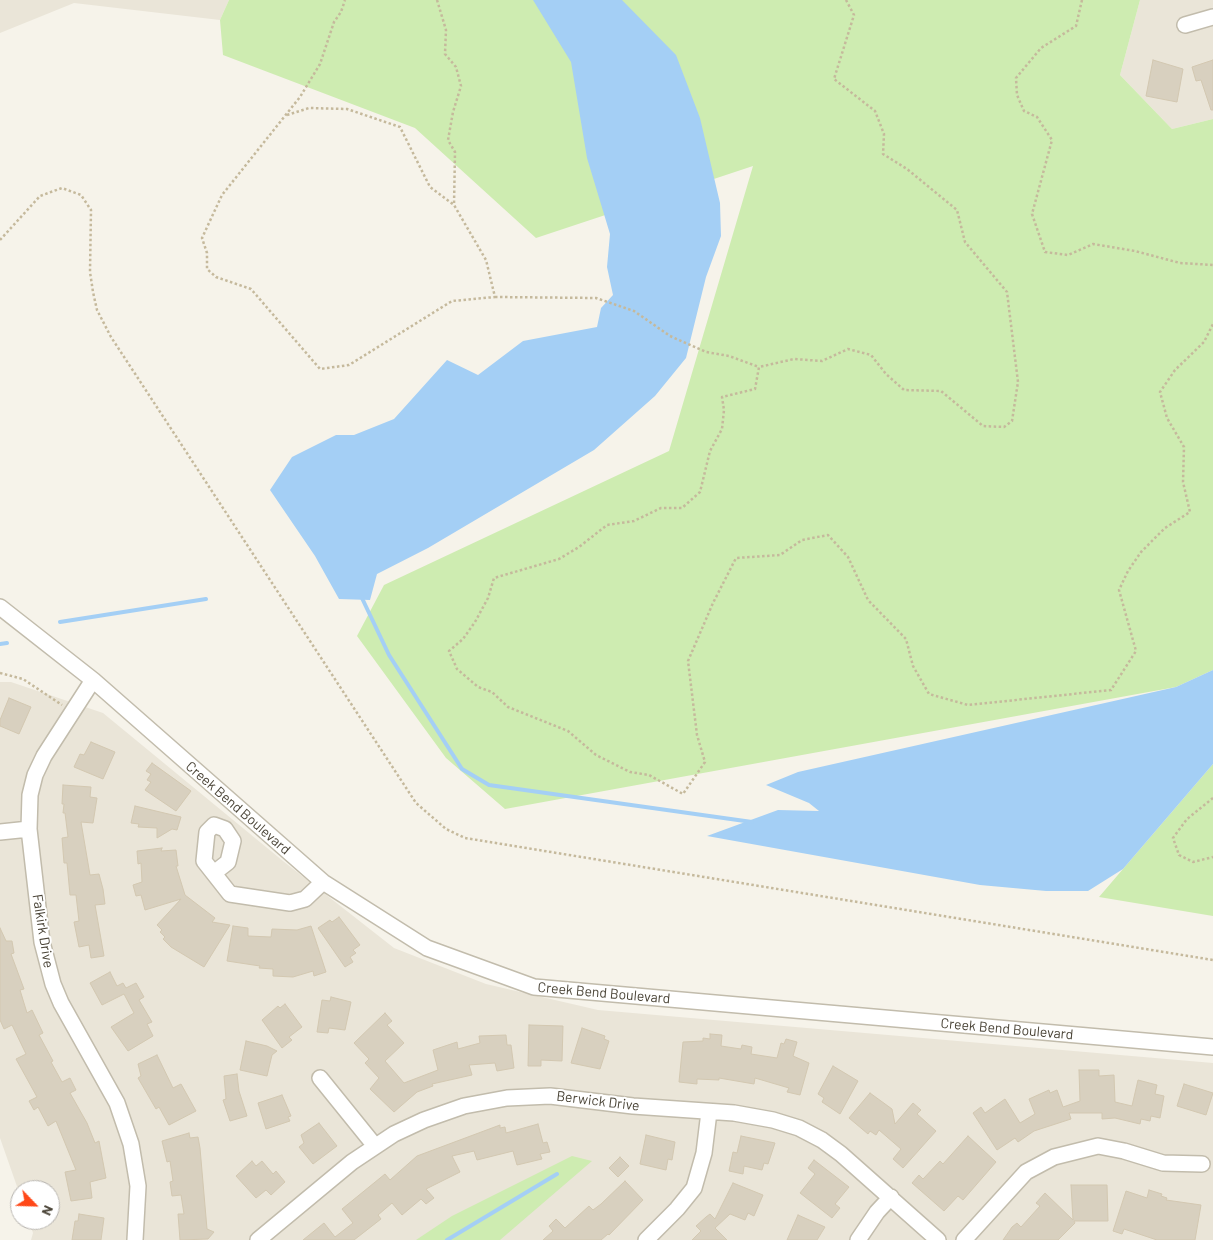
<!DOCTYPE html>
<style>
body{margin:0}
#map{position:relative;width:1213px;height:1240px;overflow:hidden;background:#f6f3ea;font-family:Barlow,sans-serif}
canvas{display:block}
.north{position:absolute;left:10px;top:1180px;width:50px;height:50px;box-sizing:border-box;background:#fff;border:1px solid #b7b4af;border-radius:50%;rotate:114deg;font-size:14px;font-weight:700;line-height:20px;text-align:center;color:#4a4437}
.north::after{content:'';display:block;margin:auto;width:18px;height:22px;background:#ff4818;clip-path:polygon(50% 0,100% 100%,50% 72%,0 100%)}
</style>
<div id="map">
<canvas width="1213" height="1240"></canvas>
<div class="north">N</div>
</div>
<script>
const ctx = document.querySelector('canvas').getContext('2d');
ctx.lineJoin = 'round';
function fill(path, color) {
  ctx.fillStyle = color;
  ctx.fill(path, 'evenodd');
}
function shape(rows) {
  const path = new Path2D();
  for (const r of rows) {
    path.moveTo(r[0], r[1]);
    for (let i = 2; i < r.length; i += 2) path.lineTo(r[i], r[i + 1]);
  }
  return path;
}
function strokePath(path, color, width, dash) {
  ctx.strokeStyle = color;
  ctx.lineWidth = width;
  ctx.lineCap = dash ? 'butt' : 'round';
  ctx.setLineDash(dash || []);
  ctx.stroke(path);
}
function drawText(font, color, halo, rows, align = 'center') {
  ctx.font = font + ' Barlow,sans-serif';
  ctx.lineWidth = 4;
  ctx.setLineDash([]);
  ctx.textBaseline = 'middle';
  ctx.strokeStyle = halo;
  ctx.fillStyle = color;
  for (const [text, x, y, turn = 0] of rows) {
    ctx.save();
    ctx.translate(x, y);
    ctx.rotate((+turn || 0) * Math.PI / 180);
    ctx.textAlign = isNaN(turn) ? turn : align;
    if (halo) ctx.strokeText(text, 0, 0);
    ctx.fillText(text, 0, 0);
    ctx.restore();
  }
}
const residential = shape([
 [0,0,229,0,220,20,74,3,0,33],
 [1140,0,1213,0,1213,119,1172,129,1120,75],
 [0,682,11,682,103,713,283,861,394,948,486,984,598,1010,1213,1063,1213,1240,31,1240,33,1233,29,1220,50,1220,50,1190,20,1190,20,1195,0,1138]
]);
const green = shape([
 [229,0,1140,0,1120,75,1172,129,1213,119,1213,670,1176,687,505,809,446,758,357,636,384,585,669,451,753,166,536,238,415,128,223,55,220,20],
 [1213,764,1213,916,1099,897],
 [572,1156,592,1161,500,1240,416,1240,452,1216]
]);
const water = shape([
 [533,0,622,0,676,55,700,118,720,203,721,236,706,277,686,358,655,396,594,450,428,548,377,574,370,600,339,599,315,556,270,490,292,457,336,435,354,435,394,419,447,360,478,375,523,341,597,327,601,308,613,295,607,267,610,234,587,158,571,62],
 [1213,670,1213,764,1123,869,1088,891,1046,891,980,885,707,836,778,810,819,811,809,803,766,785,798,772,1176,687]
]);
const stream = shape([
 [361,596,389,655,462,769,489,785,752,822],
 [60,622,206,599],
 [0,644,7,643],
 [447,1240,557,1174]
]);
const building = shape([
 [1153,60,1183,69,1177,102,1146,96,1153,60],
 [1213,60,1213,110,1211,110,1201,80,1196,81,1192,67,1213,60],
 [9,698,31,707,19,734,0,726,0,720,9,698],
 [91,742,115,752,103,779,74,767,80,754,84,755,91,742],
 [152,763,191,791,176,811,145,790,151,782,147,780,151,774,146,771,152,763],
 [63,785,91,787,90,797,97,798,93,823,81,822,90,875,99,874,103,889,105,904,95,905,104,956,91,958,89,945,79,947,74,922,79,921,76,895,70,895,67,863,64,863,62,838,68,837,65,813,63,813,64,804,62,804,63,785],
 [135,806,181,817,177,830,172,829,157,838,157,828,138,827,139,824,131,823,135,806],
 [162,848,161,851,176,850,178,866,176,866,185,895,215,918,212,922,230,925,204,967,171,947,163,939,165,937,160,932,162,930,157,925,181,899,145,910,141,895,136,896,133,885,142,882,141,863,138,864,137,851,162,848],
 [339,917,360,945,353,950,356,953,350,957,353,962,345,967,318,928,330,920,332,922,339,917],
 [233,926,248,928,248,936,271,937,272,929,297,930,311,926,326,972,314,976,313,971,293,977,273,976,273,969,259,968,260,966,227,961,233,926],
 [0,928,6,941,12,941,14,953,11,954,24,989,20,990,27,1013,32,1010,43,1033,39,1035,53,1061,51,1062,62,1082,70,1078,76,1090,70,1093,87,1123,95,1143,99,1141,106,1178,90,1182,92,1198,71,1201,65,1172,76,1170,56,1121,48,1126,38,1107,34,1110,29,1101,37,1097,16,1059,26,1054,12,1025,4,1029,0,1020,0,928],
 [110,972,117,986,123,983,126,988,136,983,144,997,139,1000,152,1022,147,1024,153,1036,128,1051,111,1027,134,1013,124,994,102,1005,90,983,110,972],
 [331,997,351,1002,345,1030,329,1028,328,1033,317,1032,322,1000,330,1001,331,997],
 [285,1004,302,1027,289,1037,292,1040,282,1048,262,1020,278,1006,280,1008,285,1004],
 [385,1013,392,1021,387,1025,404,1043,385,1061,404,1083,438,1070,433,1050,457,1042,458,1049,480,1043,479,1036,506,1035,507,1045,511,1045,514,1068,497,1071,495,1063,469,1065,472,1075,432,1084,433,1086,417,1092,394,1112,370,1089,379,1078,365,1063,369,1059,354,1043,385,1013],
 [529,1025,563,1026,562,1061,541,1060,541,1066,528,1066,529,1025],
 [582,1028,605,1036,604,1039,609,1041,600,1069,571,1063,582,1028],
 [710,1034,722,1035,721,1046,741,1049,742,1045,752,1047,751,1054,777,1058,781,1043,784,1044,786,1039,797,1042,793,1056,809,1063,800,1095,787,1092,789,1088,755,1078,754,1084,719,1078,719,1080,697,1079,697,1084,679,1082,683,1042,703,1041,703,1038,710,1039,710,1034],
 [246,1041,267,1046,277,1051,272,1055,267,1076,240,1070,246,1041],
 [157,1055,173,1088,181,1084,196,1111,169,1125,159,1107,156,1109,138,1078,141,1076,138,1064,157,1055],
 [833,1066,858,1081,840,1114,822,1102,824,1098,818,1094,833,1066],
 [1079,1070,1099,1070,1099,1076,1114,1075,1115,1102,1132,1106,1138,1080,1157,1085,1155,1094,1164,1096,1160,1118,1151,1116,1150,1121,1141,1119,1140,1124,1115,1118,1102,1119,1102,1113,1069,1113,1071,1119,1034,1131,1018,1142,1015,1138,997,1150,973,1113,981,1107,985,1113,1005,1099,1020,1123,1035,1114,1029,1099,1049,1090,1050,1093,1057,1090,1063,1107,1080,1101,1079,1070],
 [237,1074,239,1091,247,1116,230,1121,223,1100,226,1099,224,1076,237,1074],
 [1184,1084,1213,1093,1206,1115,1177,1106,1184,1084],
 [870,1093,892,1109,895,1124,913,1103,921,1110,917,1114,936,1131,903,1168,893,1159,901,1149,879,1130,876,1135,870,1131,868,1134,849,1118,870,1093],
 [282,1095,291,1116,288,1117,290,1121,266,1129,258,1103,282,1095],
 [319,1123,337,1146,313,1164,299,1147,304,1143,301,1135,319,1123],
 [538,1124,543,1143,547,1142,550,1152,540,1154,542,1159,517,1165,513,1151,477,1160,474,1151,452,1156,460,1172,426,1189,434,1198,426,1204,421,1199,402,1215,392,1203,378,1215,381,1219,354,1240,303,1240,324,1223,335,1237,353,1223,342,1209,385,1174,390,1180,417,1156,500,1125,500,1128,505,1127,506,1133,538,1124],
 [189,1133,190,1138,198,1137,200,1148,207,1229,214,1232,208,1239,180,1240,178,1214,184,1214,181,1195,172,1196,170,1182,173,1181,170,1161,167,1162,162,1141,189,1133],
 [646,1135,675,1142,672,1160,668,1159,666,1170,640,1164,646,1135],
 [741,1136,775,1143,768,1164,764,1163,762,1170,744,1166,743,1174,729,1171,733,1152,737,1153,741,1136],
 [968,1136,996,1162,963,1200,958,1196,944,1211,912,1183,919,1175,923,1179,940,1161,943,1164,968,1136],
 [620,1157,629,1166,618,1177,609,1168,620,1157],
 [814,1160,849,1187,835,1204,840,1208,832,1218,800,1193,815,1174,808,1168,814,1160],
 [252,1161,256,1166,262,1161,273,1174,276,1171,285,1182,271,1195,266,1190,256,1198,236,1176,252,1161],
 [625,1181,643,1200,609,1235,608,1234,601,1240,543,1240,553,1231,549,1226,556,1219,565,1228,589,1206,593,1210,601,1204,625,1181],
 [733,1183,763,1195,754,1216,748,1213,745,1220,730,1214,715,1228,727,1240,692,1240,701,1231,696,1226,706,1217,710,1214,715,1219,733,1183],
 [1071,1185,1107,1185,1108,1221,1074,1221,1075,1223,1058,1240,1003,1240,1012,1227,1017,1223,1021,1227,1040,1206,1036,1203,1045,1193,1073,1220,1071,1185],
 [1149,1190,1162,1194,1161,1196,1167,1198,1166,1200,1201,1205,1195,1240,1157,1240,1124,1229,1122,1234,1113,1231,1126,1191,1147,1198,1149,1190],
 [79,1214,104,1218,101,1240,72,1240,75,1221,78,1221,79,1214],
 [798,1215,825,1227,817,1240,787,1240,798,1215]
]);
const path = shape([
 [437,0,446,30,445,54,456,67,461,86,453,112,448,140,455,152,454,205],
 [846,0,854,15,834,79,875,111,884,134,883,154,907,169,957,210,965,242,1007,292,1018,382,1012,421,1004,427,983,426,941,391,904,390,886,374,871,355,848,349,822,361,794,359,759,367,755,389,722,397,724,410,722,429,710,451,700,492,682,508,661,508,634,521,607,525,579,547,559,559,494,578,488,598,475,622,463,639,449,651,457,669,478,687,492,692,508,707,568,731,596,755,630,772,649,775,683,794,705,762,697,735,688,661,713,603,736,558,780,555,802,540,828,535,848,557,868,600,906,639,913,666,929,694,968,705,1111,690,1136,651,1119,590,1128,571,1141,552,1165,528,1190,512,1183,482,1184,447,1167,418,1160,392,1175,370,1204,342,1213,324],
 [1082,0,1076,26,1041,48,1016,78,1017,95,1024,111,1037,117,1052,140,1032,214,1045,252,1068,255,1093,244,1135,251,1180,263,1213,265],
 [287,115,309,108,347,109,400,127,430,187,454,205,486,260,495,297,452,301,349,365,320,369,251,289,216,277,207,269,207,253,202,238,222,195,300,97,320,64,334,22,341,12,345,0],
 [0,240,40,196,62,188,81,195,91,210,90,272,93,292,97,310,111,337,416,803,446,829,465,838,1213,960],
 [495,297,596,298,634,311,670,336,706,352,729,356,759,367],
 [0,673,23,679,62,705],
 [1213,798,1187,819,1173,838,1179,855,1193,862,1213,857]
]);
const minor = shape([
 [1185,25,1213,17],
 [0,607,93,680,323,882,427,948,534,987,1213,1047],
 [93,680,44,756,35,775,30,795,29,829,42,942,53,984,61,1003,117,1103,131,1144,138,1186,135,1240],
 [0,832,29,829],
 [214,873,228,862,233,841,225,829,214,825,207,832,204,861,230,894,290,903,305,899,323,882],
 [320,1078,375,1146],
 [258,1240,352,1162,394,1134,424,1120,464,1106,507,1098,550,1096,633,1106,734,1113,773,1120,799,1128,822,1140,841,1154,938,1240],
 [646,1240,677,1209,694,1188,704,1153,709,1112],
 [858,1240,877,1212,891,1197],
 [964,1240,1026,1172,1054,1157,1098,1146,1124,1151,1163,1163,1202,1164]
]);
const streetNames = [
 ["Creek Bend Boulevard",238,808,41],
 ["Falkirk Drive",43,931,81],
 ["Creek Bend Boulevard",604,993,5],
 ["Creek Bend Boulevard",1007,1029,5],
 ["Berwick Drive",598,1101,7]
];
fill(residential, '#eae5d8');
fill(green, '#ceecb1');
fill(water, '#a4cff5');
strokePath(stream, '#a4cff5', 4);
fill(building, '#d8d0bf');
strokePath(building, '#d3c8b1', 1);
strokePath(minor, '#c2bcac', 18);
strokePath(path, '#c5b99c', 2.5, [2.5, 2.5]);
strokePath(minor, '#fff', 15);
drawText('14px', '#4a4437', '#fff', streetNames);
</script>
